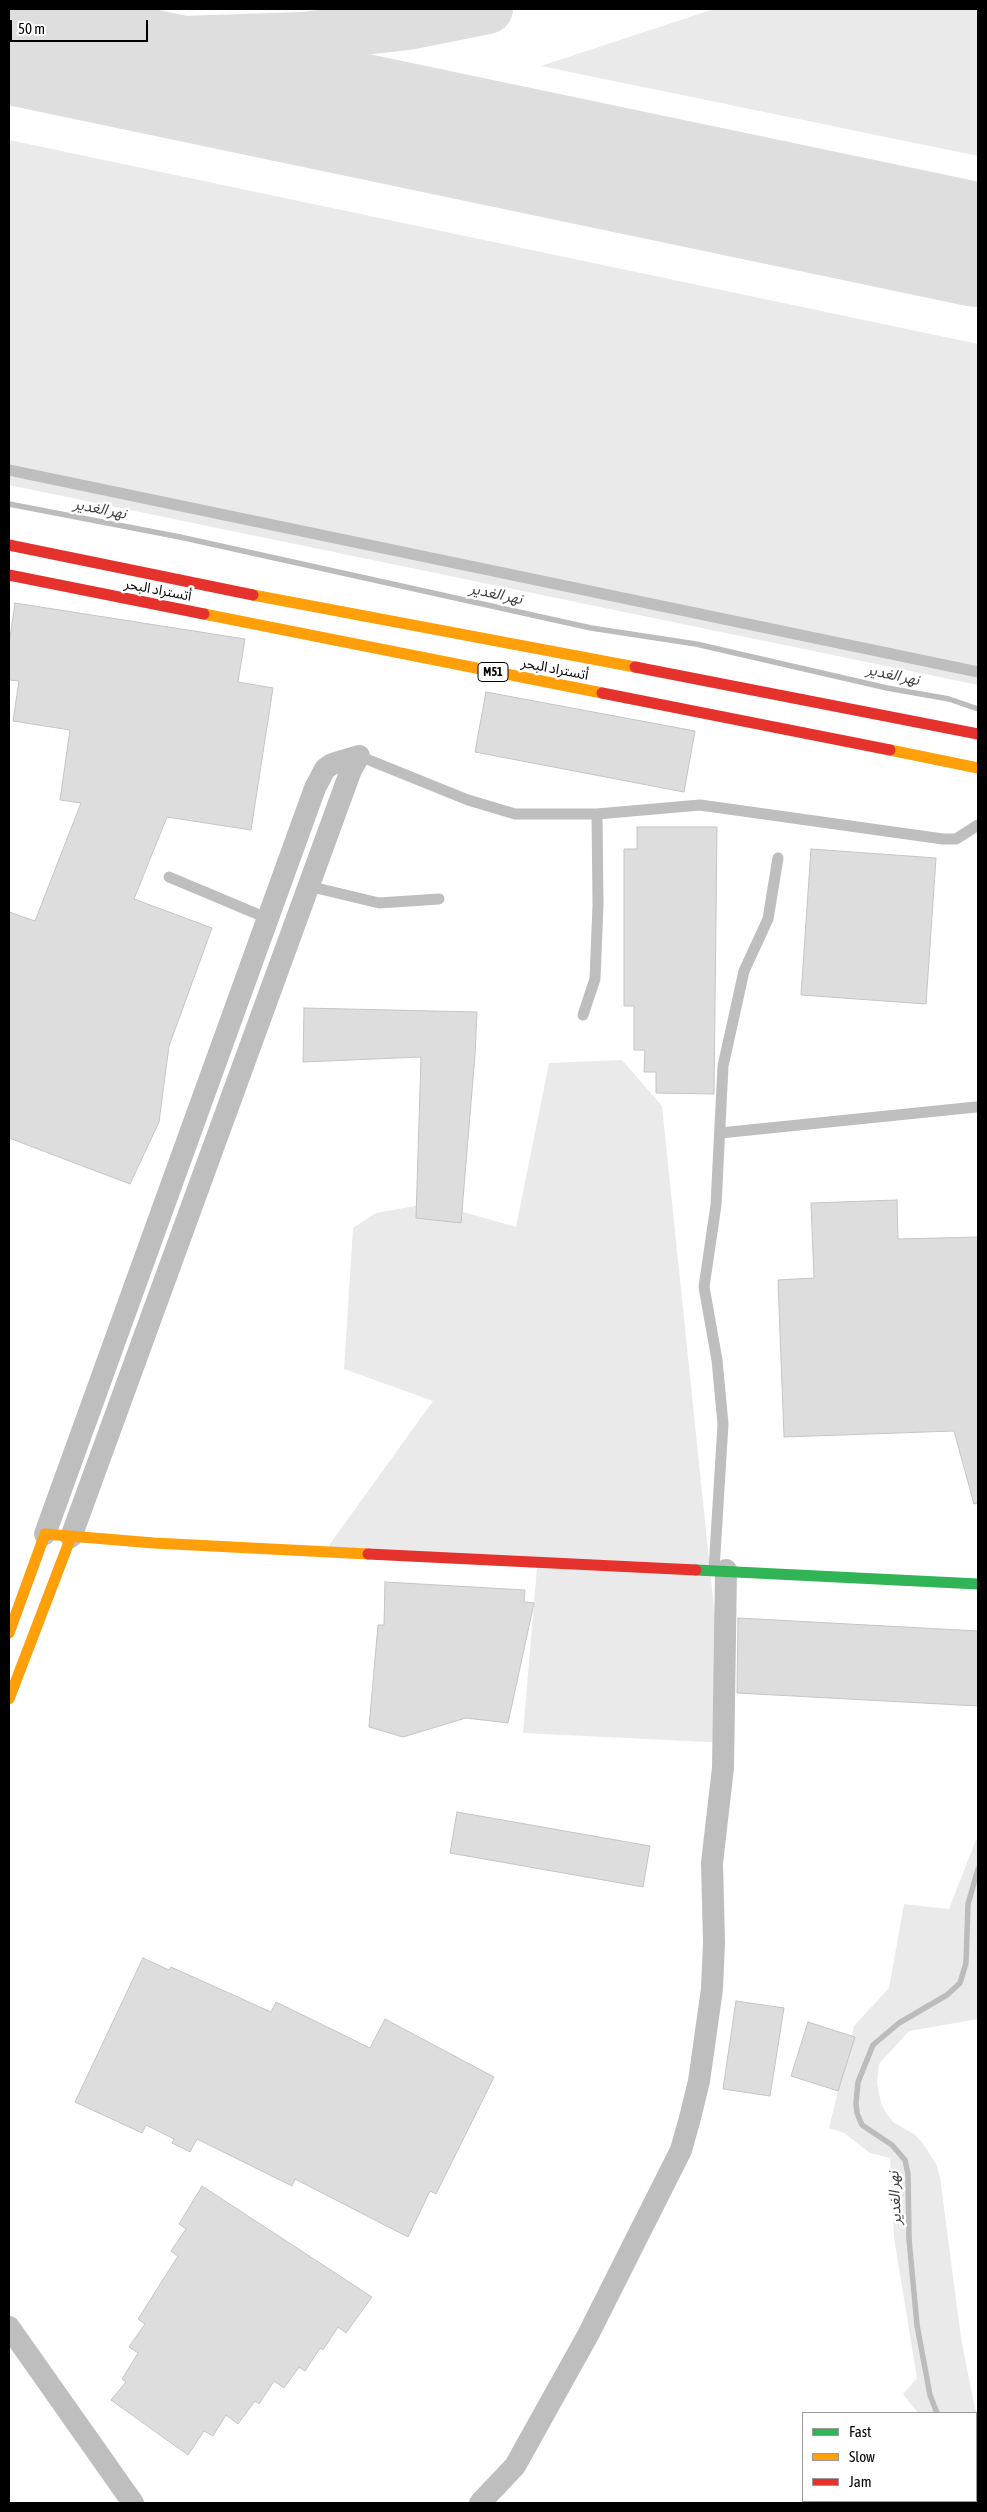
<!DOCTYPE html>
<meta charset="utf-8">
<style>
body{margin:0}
#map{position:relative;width:987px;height:2512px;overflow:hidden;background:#fff;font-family:"Asap Condensed",sans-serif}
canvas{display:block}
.frame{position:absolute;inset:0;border:10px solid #000;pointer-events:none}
.legend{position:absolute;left:802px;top:2412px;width:175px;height:90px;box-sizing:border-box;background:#fff;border:1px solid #999;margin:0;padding:6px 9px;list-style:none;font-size:15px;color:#000}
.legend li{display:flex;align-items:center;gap:10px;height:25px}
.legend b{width:25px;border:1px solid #999}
.scale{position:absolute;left:10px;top:20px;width:138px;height:22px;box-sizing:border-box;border:2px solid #000;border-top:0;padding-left:6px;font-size:15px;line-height:18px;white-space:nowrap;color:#000;-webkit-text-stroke:4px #fff;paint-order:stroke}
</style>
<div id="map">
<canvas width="987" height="2512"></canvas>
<div class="frame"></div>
<ul class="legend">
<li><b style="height:6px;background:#30b455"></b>Fast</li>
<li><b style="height:6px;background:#ff9f0a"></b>Slow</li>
<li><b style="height:6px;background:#e5322d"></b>Jam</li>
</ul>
<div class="scale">50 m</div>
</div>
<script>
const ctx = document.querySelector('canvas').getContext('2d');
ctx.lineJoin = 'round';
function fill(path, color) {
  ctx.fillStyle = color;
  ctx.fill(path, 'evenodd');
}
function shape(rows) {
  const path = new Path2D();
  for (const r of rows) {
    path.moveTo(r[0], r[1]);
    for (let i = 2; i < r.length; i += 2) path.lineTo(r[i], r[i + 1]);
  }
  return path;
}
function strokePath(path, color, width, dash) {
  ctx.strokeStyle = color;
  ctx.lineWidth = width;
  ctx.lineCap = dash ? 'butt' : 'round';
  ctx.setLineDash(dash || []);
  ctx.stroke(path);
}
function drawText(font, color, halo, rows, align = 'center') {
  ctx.font = font + ' "Asap Condensed","Noto Sans Arabic",sans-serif';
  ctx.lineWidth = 5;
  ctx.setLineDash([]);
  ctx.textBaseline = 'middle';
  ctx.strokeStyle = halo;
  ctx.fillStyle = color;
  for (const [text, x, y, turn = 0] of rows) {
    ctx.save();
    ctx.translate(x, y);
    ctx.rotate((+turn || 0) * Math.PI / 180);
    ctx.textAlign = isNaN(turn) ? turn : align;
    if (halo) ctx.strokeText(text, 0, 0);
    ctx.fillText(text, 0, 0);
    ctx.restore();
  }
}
const green = shape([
 [714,9,978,9,978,156,541,66],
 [9,140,978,344,978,685,9,485],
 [622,1060,662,1106,728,1743,523,1733,537,1568,322,1555,433,1401,344,1369,353,1228,376,1213,432,1203,516,1227,549,1063],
 [978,1839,978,2019,909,2031,879,2064,877,2083,881,2103,886,2113,893,2122,914,2134,922,2142,936,2164,940,2177,961,2338,975,2409,978,2412,978,2488,976,2485,976,2413,918,2413,903,2394,917,2378,894,2238,890,2158,870,2153,844,2133,829,2128,854,2026,889,1988,904,1904,949,1909,976,1840]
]);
const stream = shape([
 [9,504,180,537,591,628,696,644,887,688,949,699,978,709],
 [937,2413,930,2395,917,2325,909,2239,908,2174,905,2160,892,2145,862,2125,857,2113,856,2103,858,2082,873,2045,899,2023,947,1995,960,1983,966,1963,968,1904,978,1869],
 [976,2466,978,2468]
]);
const taxiway = shape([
 [9,33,152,42,302,37,408,25,488,9]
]);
const runway = shape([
 [9,42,978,245]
]);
const building = shape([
 [15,603,245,639,238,682,273,688,251,830,167,817,134,899,212,928,169,1046,159,1122,130,1184,9,1138,9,912,35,921,81,803,60,800,70,730,13,721,19,681,9,680,9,645,15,603],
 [486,692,695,731,684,792,475,752,486,692],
 [637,827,717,827,714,1094,656,1093,656,1072,644,1072,645,1050,634,1050,634,1006,624,1006,624,849,637,849,637,827],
 [811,849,936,858,926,1004,801,995,811,849],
 [304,1008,477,1012,475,1055,461,1223,416,1218,421,1057,303,1062,304,1008],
 [897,1200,898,1239,978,1237,978,1503,974,1504,954,1431,784,1437,778,1280,814,1278,811,1203,897,1200],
 [385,1582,525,1590,524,1602,534,1603,508,1723,466,1718,403,1737,369,1727,378,1625,384,1625,385,1582],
 [738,1618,978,1631,978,1706,737,1693,738,1618],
 [457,1812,650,1846,643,1887,450,1853,457,1812],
 [143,1958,169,1970,171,1967,271,2012,276,2002,370,2048,385,2019,494,2077,436,2194,430,2191,408,2237,295,2179,292,2186,197,2139,190,2152,172,2143,174,2139,146,2125,142,2133,75,2102,143,1958],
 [736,2001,784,2008,770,2096,723,2089,736,2001],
 [808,2022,855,2037,838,2091,791,2076,808,2022],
 [202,2186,372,2297,346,2333,338,2327,323,2350,320,2348,305,2371,299,2367,284,2388,274,2381,259,2404,255,2401,238,2424,226,2415,213,2436,204,2431,188,2455,111,2400,126,2382,122,2379,138,2353,129,2347,145,2324,138,2319,178,2256,171,2251,186,2229,179,2224,202,2186]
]);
const lane = shape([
 [9,470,978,672],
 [359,756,468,800,515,814,597,814,700,805,943,839,956,839,978,825],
 [169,877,269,919],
 [308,886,379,903,439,899],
 [583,1015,595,979,598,905,597,814],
 [720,1133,976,1107],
 [714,1570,723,1424,717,1360,704,1287,716,1205,723,1066,744,971,768,919,778,858]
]);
const street = shape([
 [45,1534,315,788,325,769,332,764,359,756],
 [71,1537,351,770,359,756],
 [9,2327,133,2503],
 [480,2503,515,2466,588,2335,681,2150,690,2118,699,2081,712,1989,714,1942,712,1863,723,1768,726,1570]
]);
const fast = shape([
 [696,1570,978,1584]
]);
const slow = shape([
 [253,595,635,667],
 [204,614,602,693],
 [890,750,978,768],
 [9,1633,45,1534,154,1543,368,1554],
 [9,1699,71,1537]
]);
const jam = shape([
 [9,545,253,595],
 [9,575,204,614],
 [635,667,978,734],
 [602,693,890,750],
 [368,1554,696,1570]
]);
const shields = [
 [493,672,30]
];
const shieldNames = [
 ["M51",493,672]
];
const streetNames = [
 ["أتستراد البحر",158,590,11],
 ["أتستراد البحر",555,669,11]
];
const waterNames = [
 ["نهر الغدير",100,509,11],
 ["نهر الغدير",496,594,12],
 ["نهر الغدير",893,675,12],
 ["نهر الغدير",895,2198,-93]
];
fill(green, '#eaeaea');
strokePath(stream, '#bcbcbc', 5.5);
strokePath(taxiway, '#dedede', 50);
strokePath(runway, '#dedede', 124);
fill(building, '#ddd');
strokePath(building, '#c5c5c5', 1);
strokePath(lane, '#bebebe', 11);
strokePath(street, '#bebebe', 22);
strokePath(fast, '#30b455', 11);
strokePath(slow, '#ff9f0a', 11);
strokePath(jam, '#e5322d', 11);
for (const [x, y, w] of shields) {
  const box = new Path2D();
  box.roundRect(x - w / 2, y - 9.5, w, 19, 4);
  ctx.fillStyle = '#fff';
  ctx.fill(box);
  strokePath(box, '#000', 1);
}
drawText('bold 12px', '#000', null, shieldNames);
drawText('14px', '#000', '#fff', streetNames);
drawText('italic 15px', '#414141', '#fff', waterNames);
</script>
